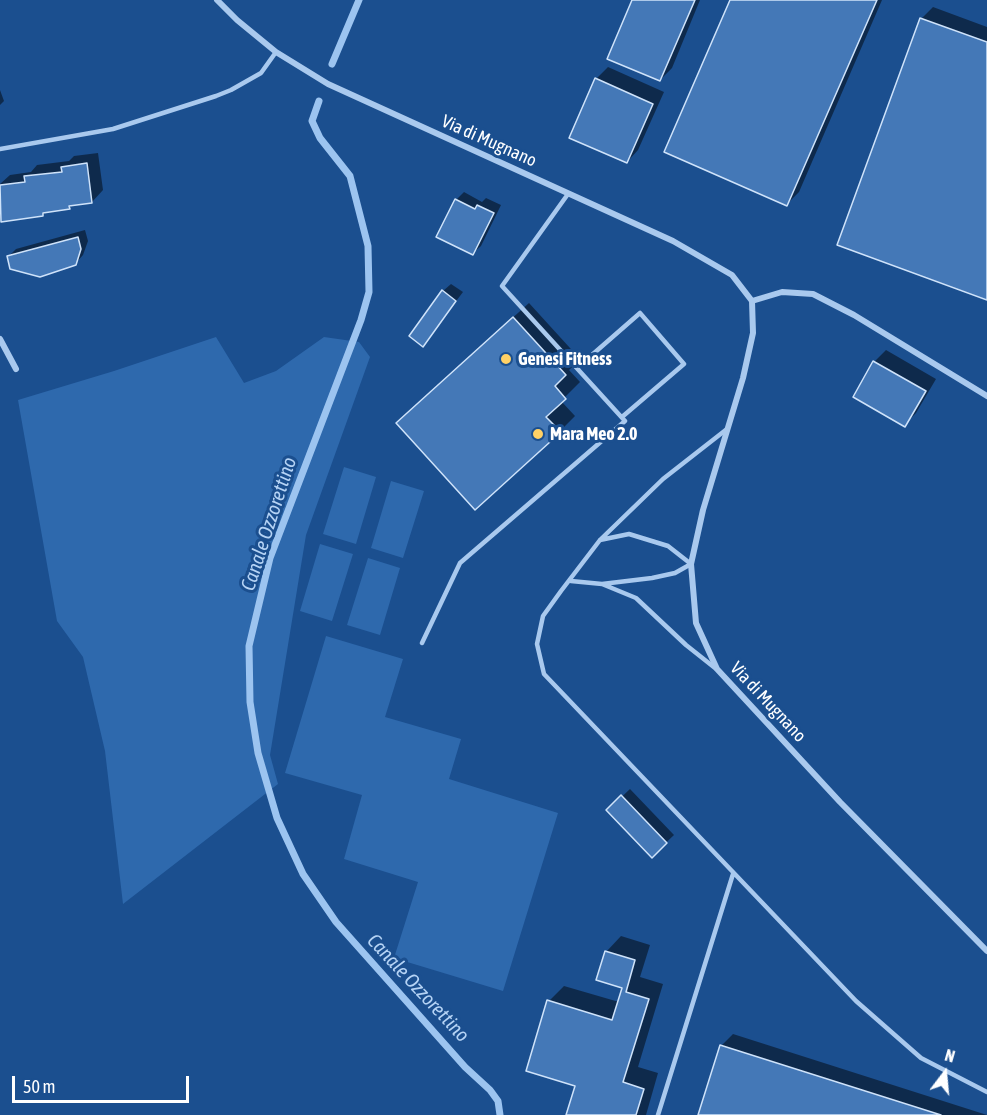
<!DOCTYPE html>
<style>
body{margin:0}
#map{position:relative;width:987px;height:1115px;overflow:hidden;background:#1b4f8f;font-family:"Asap Condensed",sans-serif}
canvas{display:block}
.north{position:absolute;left:915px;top:1043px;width:60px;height:60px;-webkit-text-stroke:4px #1b4f8f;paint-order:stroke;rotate:16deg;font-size:16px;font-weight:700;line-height:24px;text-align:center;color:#fff}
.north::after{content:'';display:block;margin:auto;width:21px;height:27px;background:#fff;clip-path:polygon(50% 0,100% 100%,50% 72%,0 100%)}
.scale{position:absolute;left:12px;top:1076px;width:177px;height:27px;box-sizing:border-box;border:3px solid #fff;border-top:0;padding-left:8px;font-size:18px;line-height:21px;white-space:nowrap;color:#fff;-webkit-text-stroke:4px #1b4f8f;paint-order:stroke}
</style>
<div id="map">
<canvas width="987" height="1115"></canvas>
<div class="north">N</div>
<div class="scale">50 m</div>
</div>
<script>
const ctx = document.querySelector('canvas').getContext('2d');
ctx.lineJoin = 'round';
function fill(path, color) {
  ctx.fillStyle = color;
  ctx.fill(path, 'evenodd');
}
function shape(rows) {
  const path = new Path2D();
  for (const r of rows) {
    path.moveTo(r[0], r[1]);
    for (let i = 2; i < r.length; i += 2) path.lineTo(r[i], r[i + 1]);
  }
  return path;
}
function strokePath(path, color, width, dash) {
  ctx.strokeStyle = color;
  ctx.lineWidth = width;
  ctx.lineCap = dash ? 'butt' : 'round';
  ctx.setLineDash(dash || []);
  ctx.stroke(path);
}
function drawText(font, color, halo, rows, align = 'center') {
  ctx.font = font + ' "Asap Condensed",sans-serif';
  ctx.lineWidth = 6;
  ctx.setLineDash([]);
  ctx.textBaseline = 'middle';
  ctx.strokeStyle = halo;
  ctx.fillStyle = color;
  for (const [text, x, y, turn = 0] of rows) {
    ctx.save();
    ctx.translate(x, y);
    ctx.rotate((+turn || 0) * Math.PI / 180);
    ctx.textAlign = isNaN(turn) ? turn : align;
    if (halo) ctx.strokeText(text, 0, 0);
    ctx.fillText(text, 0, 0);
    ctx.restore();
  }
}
const green = shape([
 [216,337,244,383,276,371,324,337,359,342,370,357,306,535,270,755,278,784,123,904,105,751,83,657,57,621,18,400,114,371],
 [344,467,376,477,356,544,323,534],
 [391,481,424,491,403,558,371,548],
 [320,544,353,554,332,621,300,611],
 [368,558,400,568,380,635,347,625],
 [326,636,403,659,385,717,461,739,449,779,558,813,503,991,394,958,418,882,344,859,362,795,285,773]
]);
const shadow = shape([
 [634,0,700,0,672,68,660,80],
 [732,0,882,0,799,192,787,204],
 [933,7,987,27,987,298,921,19],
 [608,67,664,92,638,150,627,162,596,79],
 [0,90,4,101,0,105],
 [98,153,103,190,92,202,73,204,69,208,47,211,43,215,2,220,0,184,10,175,31,172,37,165,69,161,74,156],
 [464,192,482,202,486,198,501,205,481,246,473,253,456,200],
 [85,230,88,241,83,255,75,264,8,257,16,249],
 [451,284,463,292,423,345,443,291],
 [529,303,580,359,569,370,580,382,561,401,575,416,560,431,413,408],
 [886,350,936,379,916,413,904,425,855,396,874,362],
 [630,789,674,835,652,856,608,810],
 [621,936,650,945,640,977,663,984,638,1067,658,1073,646,1115,568,1115,577,1085,549,1001,564,986,619,1002,624,987,606,952],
 [733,1034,987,1115,699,1115,721,1046]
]);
const stream = shape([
 [332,64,359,0],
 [319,101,312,121,320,138,350,176,368,246,369,292,361,320,270,558,249,646,250,702,258,753,277,818,303,874,336,922,465,1067,490,1090,498,1101,500,1115]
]);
const building = shape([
 [632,0,695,0,660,81,607,59,632,0],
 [730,0,877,0,787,206,664,152,730,0],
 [920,18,987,42,987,300,837,245,920,18],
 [595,78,653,104,627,163,569,138,595,78],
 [87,163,92,203,69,206,70,209,43,213,43,216,1,222,0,185,25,182,24,176,62,172,61,167,87,163],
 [455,199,475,209,477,205,494,213,473,255,436,237,455,199],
 [78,237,81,249,76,265,40,277,10,269,7,256,78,237],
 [442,290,456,301,423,347,409,336,442,290],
 [513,317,566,375,555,386,566,399,546,417,561,432,475,510,396,423,513,317],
 [873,361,926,391,905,427,853,397,873,361],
 [621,795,667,843,652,858,606,810,621,795],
 [605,951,635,960,626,992,649,999,623,1082,644,1089,636,1115,566,1115,575,1086,526,1071,547,1000,612,1020,622,988,596,980,605,951],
 [720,1045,941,1115,698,1115,720,1045]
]);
const lane = shape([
 [0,149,113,129,216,96,231,90,261,73,276,52],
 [577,368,640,313,684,364,622,417],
 [727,429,663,479,600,540,561,591,543,616,537,644,544,674,856,1001,921,1058,987,1092],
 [600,540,629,534,668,546,691,564,675,573,652,578,602,584],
 [571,581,602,584,636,598,686,645,715,668],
 [422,643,460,563,625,421,502,286,568,194],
 [658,1115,733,874]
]);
const street = shape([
 [217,0,237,20,276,52,328,84,673,241,732,275,752,301,753,333,743,378,703,510,691,564,696,623,717,669,840,802,987,951],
 [752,301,782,292,813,294,854,315,987,396],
 [0,339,16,369]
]);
const markers = [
 [506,359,6,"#ffd166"],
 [538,434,6,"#ffd166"]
];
const streetNames = [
 ["Via di Mugnano",489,141,24],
 ["Via di Mugnano",768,702,47]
];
const poiNames = [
 ["Genesi Fitness",518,359],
 ["Mara Meo 2.0",550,434]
];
const waterNames = [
 ["Canale Ozzorettino",269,524,-72],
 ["Canale Ozzorettino",418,988,47]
];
fill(green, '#2e69ad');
fill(shadow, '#0007');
strokePath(stream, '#9cc4f0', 7);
fill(building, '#4478b7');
strokePath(building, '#cfe3fa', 1.5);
strokePath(lane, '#a9c9ee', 4.5);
strokePath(street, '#a9c9ee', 6);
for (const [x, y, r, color] of markers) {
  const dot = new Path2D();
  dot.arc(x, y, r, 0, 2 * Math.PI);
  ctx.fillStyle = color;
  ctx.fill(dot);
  strokePath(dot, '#1b4f8f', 2);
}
drawText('18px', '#fff', '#1b4f8f', streetNames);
drawText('bold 18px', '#fff', '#1b4f8f', poiNames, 'left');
drawText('italic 20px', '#b5d3f5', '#1b4f8f', waterNames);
</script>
